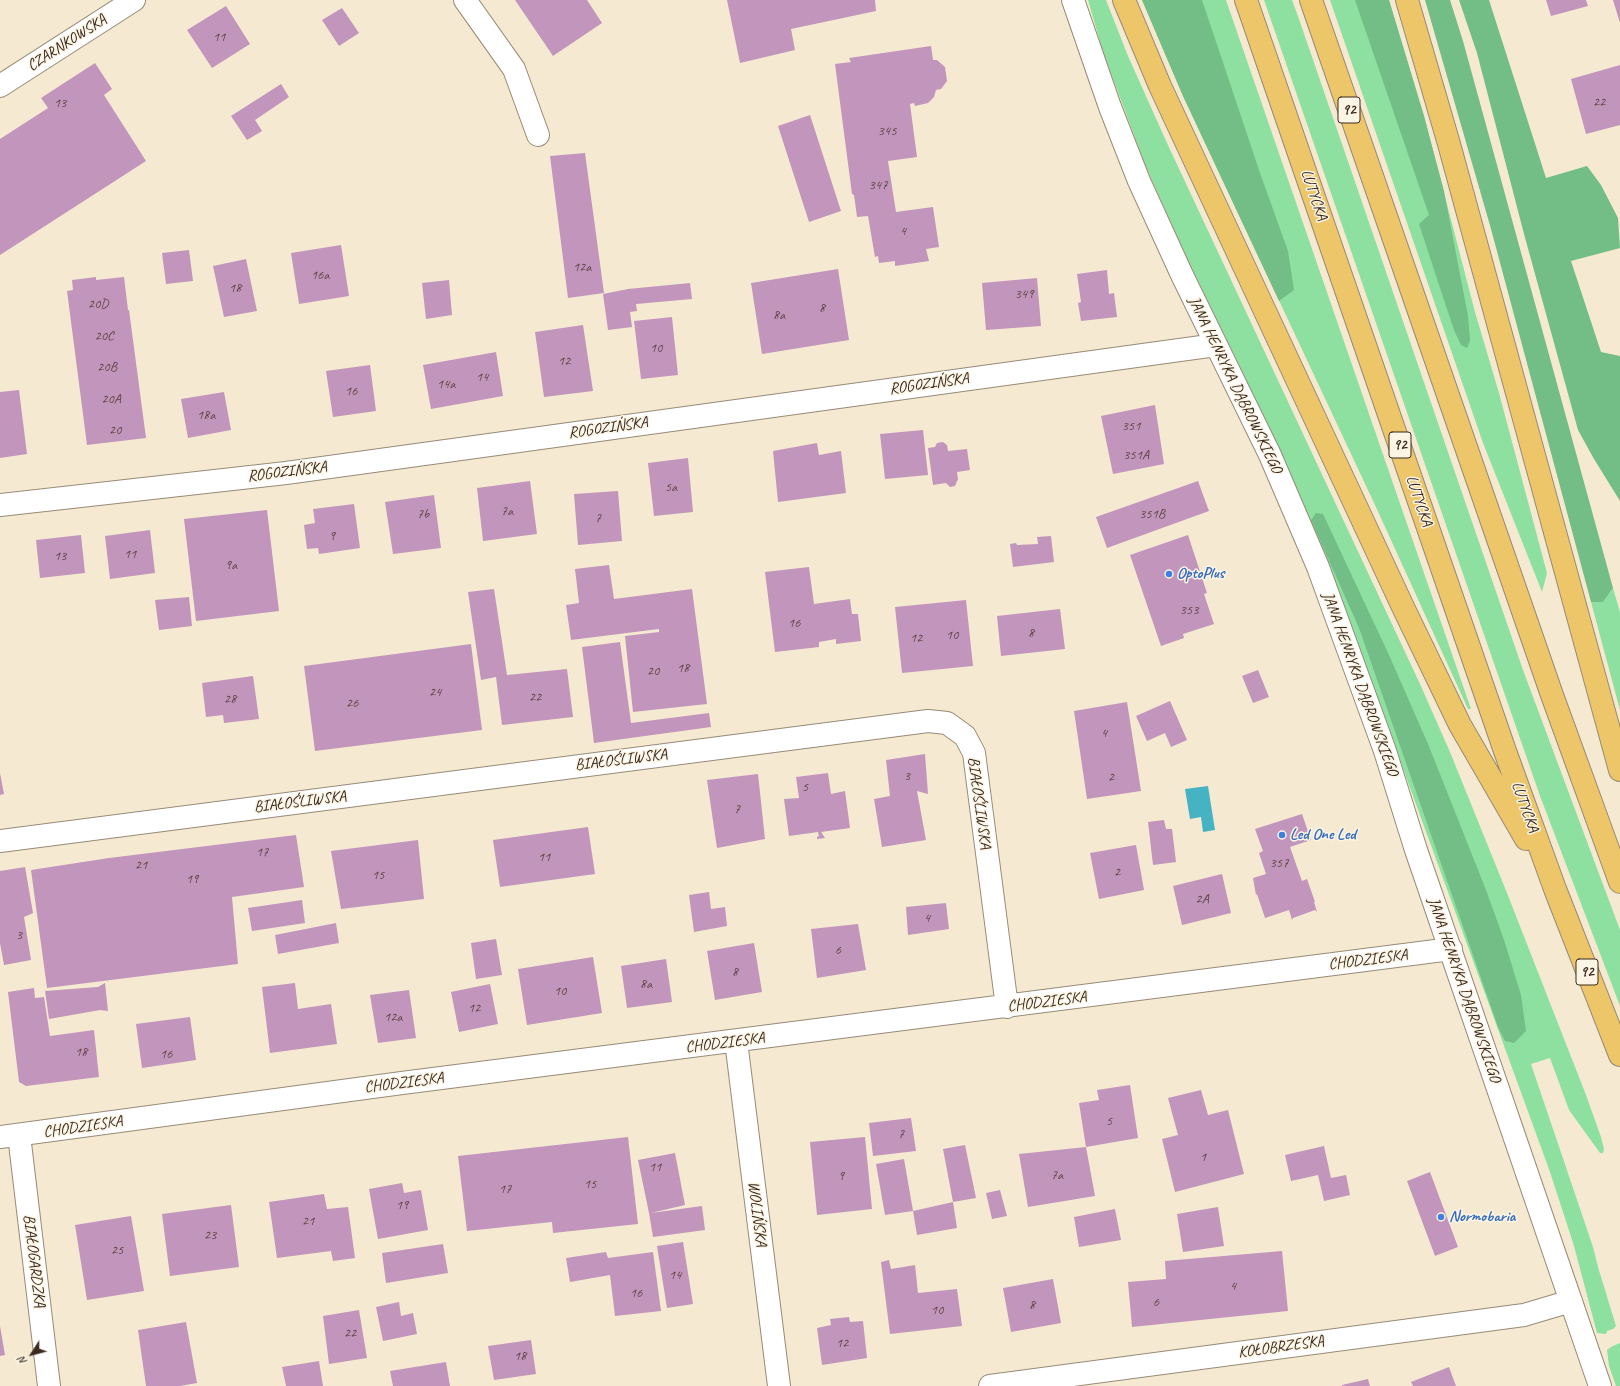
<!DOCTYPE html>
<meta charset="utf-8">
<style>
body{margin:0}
#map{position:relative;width:1620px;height:1386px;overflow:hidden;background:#f5ead1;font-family:Caveat,sans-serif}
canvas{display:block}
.north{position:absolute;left:12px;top:1334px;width:40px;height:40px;-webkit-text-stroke:3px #fcf5e5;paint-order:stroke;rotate:234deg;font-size:11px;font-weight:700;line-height:16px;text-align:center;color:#3b2a1e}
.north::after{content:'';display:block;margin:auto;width:14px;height:18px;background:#3b2a1e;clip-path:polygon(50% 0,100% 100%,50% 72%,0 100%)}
</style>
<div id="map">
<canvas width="1620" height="1386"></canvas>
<div class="north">N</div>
</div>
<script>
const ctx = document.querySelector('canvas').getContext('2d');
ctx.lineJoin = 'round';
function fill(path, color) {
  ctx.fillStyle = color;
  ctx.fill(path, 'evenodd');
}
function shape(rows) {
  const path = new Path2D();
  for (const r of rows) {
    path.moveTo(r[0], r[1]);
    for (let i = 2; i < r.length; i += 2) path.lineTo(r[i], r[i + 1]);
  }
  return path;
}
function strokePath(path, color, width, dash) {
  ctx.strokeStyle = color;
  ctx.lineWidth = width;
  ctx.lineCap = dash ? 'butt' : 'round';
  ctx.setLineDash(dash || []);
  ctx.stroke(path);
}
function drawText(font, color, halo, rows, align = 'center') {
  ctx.font = font + ' Caveat,sans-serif';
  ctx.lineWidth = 3;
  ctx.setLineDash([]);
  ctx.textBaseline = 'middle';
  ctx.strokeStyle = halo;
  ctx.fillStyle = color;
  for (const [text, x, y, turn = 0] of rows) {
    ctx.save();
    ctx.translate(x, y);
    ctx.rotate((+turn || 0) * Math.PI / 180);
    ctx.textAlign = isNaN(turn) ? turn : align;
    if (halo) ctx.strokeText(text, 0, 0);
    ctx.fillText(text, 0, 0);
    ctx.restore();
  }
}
const green = shape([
 [1088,0,1106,0,1128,56,1167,143,1420,684,1450,752,1507,893,1586,1095,1601,1137,1604,1149,1603,1153,1600,1153,1569,1110,1550,1058,1531,1064,1593,1247,1598,1267,1616,1326,1613,1329,1607,1331,1606,1334,1597,1333,1574,1246,1550,1172,1330,568,1293,481,1243,373,1188,261,1146,167,1103,52],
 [1142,0,1226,0,1471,709,1468,709,1375,505,1183,96],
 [1264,0,1292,0,1299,19,1523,670,1620,930,1620,1006,1540,796],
 [1330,0,1389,0,1424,116,1475,312,1499,393,1547,573,1542,592,1483,443],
 [1613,588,1620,612,1620,710,1591,602,1603,602],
 [1620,1343,1620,1386,1616,1386,1609,1366,1607,1350,1611,1347]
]);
const forest = shape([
 [1142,0,1202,0,1260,173,1288,251,1294,290,1279,301,1183,96],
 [1355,0,1389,0,1424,116,1444,191,1468,316,1470,341,1467,348,1461,345,1454,330,1441,291,1419,224,1429,215],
 [1425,0,1450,0,1463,41,1613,588,1603,602,1591,602,1491,229],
 [1459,0,1489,0,1546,178,1587,166,1601,185,1618,218,1620,248,1571,261,1601,352,1620,356,1620,501,1594,459,1578,430,1524,234,1477,53],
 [1316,513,1323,514,1389,655,1428,744,1486,890,1504,940,1521,995,1526,1031,1514,1043,1505,1041,1498,1027,1359,628,1311,520]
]);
const water = shape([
 [1208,786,1215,830,1203,832,1201,817,1190,819,1185,789]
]);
const building = shape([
 [515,0,587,0,602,23,553,56],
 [727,0,875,0,876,11,791,29,795,50,740,63],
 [1546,0,1586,0,1588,6,1551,16],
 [1613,0,1620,0,1620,23],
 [226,6,250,44,212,68,187,30],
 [342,8,359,33,339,46,322,20],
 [931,46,933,60,937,60,945,67,947,81,941,89,936,90,934,97,928,103,915,106,914,103,910,104,917,157,888,161,896,212,933,207,939,247,926,249,929,261,895,266,895,261,879,263,878,256,875,257,868,216,857,217,854,195,852,194,835,64,851,62,849,58],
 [95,63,112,89,104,95,146,161,0,255,0,139,48,108,41,98],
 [1620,65,1620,125,1586,134,1571,79],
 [281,84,289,97,255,120,262,131,247,140,231,116],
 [810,115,841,211,809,222,778,126],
 [585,153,604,293,568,298,550,156],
 [341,245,349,296,299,304,291,253],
 [189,250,193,281,166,284,162,253],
 [246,259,257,311,224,317,213,266],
 [838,269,849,340,762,354,751,283],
 [1107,270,1109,294,1114,293,1117,317,1081,321,1078,303,1081,302,1077,274],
 [96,277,96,280,124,277,128,310,129,310,146,438,87,445,67,291,73,290,72,280],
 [1037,278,1041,326,986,330,982,283],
 [449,280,452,315,426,319,422,283],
 [690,283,692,299,636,304,637,311,630,312,632,327,608,330,603,294,628,289],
 [672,317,678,375,641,379,634,321],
 [583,325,593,391,544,397,535,332],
 [496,352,503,396,431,409,423,365],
 [370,365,376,411,333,417,326,371],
 [19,390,27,454,0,458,0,392],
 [224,392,231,430,188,438,181,399],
 [1155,405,1164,464,1113,474,1101,416],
 [923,430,928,475,885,479,880,434],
 [943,442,947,445,948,451,967,449,970,470,957,472,958,479,955,486,950,487,946,483,933,485,928,448,935,447,937,443],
 [817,443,819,455,841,451,846,493,778,502,773,451],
 [688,458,693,512,654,516,648,463],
 [530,481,537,534,483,541,477,488],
 [1198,481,1209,511,1107,548,1096,517],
 [618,491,622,541,578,545,574,494],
 [434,495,441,548,393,554,385,502],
 [354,504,360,548,319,554,318,548,307,549,304,525,315,523,313,509],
 [267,510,279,611,196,621,184,519],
 [150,530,155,573,110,579,105,536],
 [81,535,85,573,40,578,36,540],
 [1188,535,1207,593,1204,594,1214,624,1183,634,1184,638,1161,646,1130,555],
 [1051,536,1054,562,1013,567,1010,544,1016,543,1017,545,1038,544,1037,537],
 [609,565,614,599,692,589,707,704,633,712,625,636,659,632,659,629,571,640,566,605,579,603,575,569],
 [809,567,814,604,850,599,852,614,858,614,861,641,836,644,836,639,819,642,819,647,775,652,765,572],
 [494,589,507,675,567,669,573,717,502,725,496,677,481,680,468,592],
 [189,597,192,626,159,630,155,600],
 [966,600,973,666,902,673,895,607],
 [1060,609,1065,649,1001,656,997,616],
 [620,642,631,723,709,713,711,727,594,743,582,647],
 [471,644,482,730,315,751,304,666],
 [1258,670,1269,697,1253,703,1242,676],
 [253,676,259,719,224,723,223,715,206,717,202,683],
 [1170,701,1187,740,1171,747,1165,733,1147,741,1136,716],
 [1127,702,1141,791,1087,799,1074,711],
 [925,754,928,794,917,791,926,840,882,847,874,799,890,796,886,760],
 [0,773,4,794,0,795],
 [828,773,831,794,845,791,850,828,821,832,825,838,817,839,817,837,819,836,818,832,789,836,784,799,799,798,796,777],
 [758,774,765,839,717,848,707,780],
 [1302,814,1311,840,1290,847,1302,881,1307,879,1315,902,1314,902,1317,912,1315,910,1293,918,1292,920,1289,910,1265,918,1257,894,1256,895,1253,878,1266,874,1259,853,1263,851,1255,829],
 [1164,820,1166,829,1172,829,1176,862,1153,865,1148,822],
 [588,827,595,874,500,887,493,840],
 [296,835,304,887,232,897,238,964,47,988,31,870,109,858],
 [418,840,424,899,341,909,331,851],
 [1136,845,1144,890,1099,899,1090,853],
 [25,867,33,913,24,917,31,960,4,965,0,943,0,871],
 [1222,874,1231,913,1182,925,1173,886],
 [709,892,711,909,725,907,727,926,694,932,689,895],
 [302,900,305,923,252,931,248,908],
 [946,903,949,929,908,935,906,907],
 [336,923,339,943,278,954,275,935],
 [858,924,866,970,817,978,811,929],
 [496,939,502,975,476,979,471,943],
 [754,943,762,992,715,1000,707,951],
 [593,957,602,1013,527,1025,518,969],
 [666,959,672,1002,627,1008,621,966],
 [105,983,108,1011,100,1010,49,1019,45,991,98,987],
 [295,983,298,1009,331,1004,337,1044,270,1053,262,987],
 [490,984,498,1024,459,1032,451,992],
 [34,988,35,998,44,997,50,1036,94,1030,99,1077,26,1086,19,1082,8,992],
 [409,990,416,1038,378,1043,370,995],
 [190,1017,196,1060,142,1068,136,1024],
 [1130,1085,1138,1138,1086,1147,1079,1103,1099,1100,1097,1090],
 [1201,1090,1208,1115,1228,1110,1244,1174,1175,1192,1162,1139,1178,1135,1168,1098],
 [911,1118,916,1151,873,1156,869,1123],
 [628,1137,638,1224,553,1233,552,1222,467,1231,458,1156],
 [865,1137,872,1209,817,1215,810,1142],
 [965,1145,976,1198,953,1202,943,1149],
 [1324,1146,1331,1178,1346,1175,1350,1195,1324,1201,1318,1175,1291,1181,1285,1155],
 [1086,1147,1095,1196,1028,1207,1019,1154],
 [675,1153,685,1205,651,1213,702,1206,705,1230,653,1237,649,1213,638,1160],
 [904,1159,913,1211,885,1215,876,1164],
 [1430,1172,1458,1247,1435,1256,1407,1181],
 [402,1183,404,1193,421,1190,428,1230,378,1239,369,1189],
 [1000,1190,1007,1216,992,1219,986,1193],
 [324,1194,327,1209,348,1207,355,1258,333,1261,331,1251,277,1258,269,1202],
 [953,1202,957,1228,917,1235,913,1211],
 [231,1205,239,1267,170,1276,162,1214],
 [1218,1207,1224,1246,1183,1252,1177,1214],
 [1115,1209,1121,1240,1079,1247,1074,1217],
 [131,1216,144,1291,87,1300,75,1225],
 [683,1242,693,1304,667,1308,657,1246],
 [443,1244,448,1273,386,1283,382,1253],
 [1282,1251,1288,1311,1132,1327,1128,1282,1166,1279,1165,1261],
 [606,1252,608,1258,653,1252,661,1311,615,1316,610,1275,570,1282,566,1258],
 [889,1260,891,1269,915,1265,918,1293,957,1289,962,1326,890,1334,881,1262],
 [1053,1279,1061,1323,1011,1332,1003,1288],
 [399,1302,401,1316,413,1313,417,1334,383,1341,376,1307],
 [359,1310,367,1358,329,1364,323,1316],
 [849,1317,850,1322,863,1321,867,1358,822,1365,817,1328,831,1325,830,1319],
 [186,1322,197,1383,180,1386,146,1386,138,1330],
 [0,1326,5,1355,0,1356],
 [531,1340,536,1374,494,1380,488,1346],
 [319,1361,323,1386,286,1386,282,1367],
 [446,1362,450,1386,393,1386,390,1371],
 [1449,1367,1456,1386,1413,1386,1411,1382],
 [1368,1379,1370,1386,1342,1386,1342,1385]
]);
const minor = shape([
 [465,0,514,69,538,135],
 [1073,0,1110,107,1139,181,1182,275,1270,455,1318,567,1385,751,1416,850,1600,1386],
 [0,86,134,0],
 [0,505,286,473,1216,345],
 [0,841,928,721,947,723,965,736,974,753,1007,1007],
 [736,1041,779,1386],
 [19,1135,49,1386],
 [0,1137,402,1083,1451,949],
 [990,1386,1524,1315,1571,1301]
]);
const major = shape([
 [1124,0,1160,86,1403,607,1460,725,1526,839],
 [1246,0,1505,751,1555,889,1620,1055],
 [1311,0,1552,695,1620,882],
 [1407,0,1449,144,1620,770]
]);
const markers = [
 [1169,574,4,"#3f7fe0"],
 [1282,835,4,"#3f7fe0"],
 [1441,1217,4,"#3f7fe0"]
];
const numberNames = [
 ["11",219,37],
 ["22",1599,102],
 ["13",60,103],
 ["345",887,131],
 ["347",878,185],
 ["4",903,231],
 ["12a",582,267],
 ["16a",320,275],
 ["18",235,288],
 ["349",1024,294],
 ["20D",98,304],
 ["8",822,308],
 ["8a",779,315],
 ["20C",104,336],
 ["10",656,348],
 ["12",564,361],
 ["20B",107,367],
 ["14",482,377],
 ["14a",446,384],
 ["16",351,391],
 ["20A",111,399],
 ["18a",206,415],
 ["351",1131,426],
 ["20",115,430],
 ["351A",1136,455],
 ["5a",671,487],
 ["7a",507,511],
 ["7b",423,514],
 ["351B",1152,514],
 ["7",598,518],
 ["9",332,536],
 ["11",130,554],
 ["13",60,556],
 ["9a",231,565],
 ["353",1189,610],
 ["16",794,623],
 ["8",1031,633],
 ["10",952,635],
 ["12",916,638],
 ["18",683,668],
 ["20",653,671],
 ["24",435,692],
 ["22",535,697],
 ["28",230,699],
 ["26",352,703],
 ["4",1104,733],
 ["3",907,776],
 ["2",1111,777],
 ["5",805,787],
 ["7",737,809],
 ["17",262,852],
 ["11",544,857],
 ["357",1279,863],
 ["21",141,865],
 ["2",1117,872],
 ["15",378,875],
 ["19",192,879],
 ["2A",1202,899],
 ["4",927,918],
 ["3",19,935],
 ["6",838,950],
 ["8",735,972],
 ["8a",646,984],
 ["10",560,991],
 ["12",474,1008],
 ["12a",393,1017],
 ["18",81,1052],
 ["16",166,1054],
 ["5",1109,1121],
 ["7",901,1134],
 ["1",1203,1157],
 ["11",655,1167],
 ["7a",1057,1175],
 ["9",841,1176],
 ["15",590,1184],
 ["17",505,1189],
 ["19",402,1205],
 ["21",308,1221],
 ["23",210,1235],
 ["25",117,1250],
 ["14",675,1275],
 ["4",1233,1286],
 ["16",636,1293],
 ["6",1156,1302],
 ["8",1032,1305],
 ["10",937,1310],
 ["22",350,1333],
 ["12",842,1343],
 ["18",520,1356]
];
const shields = [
 [1349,110,22],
 [1400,445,22],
 [1587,972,22]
];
const shieldNames = [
 ["92",1349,110],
 ["92",1400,445],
 ["92",1587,972]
];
const streetNames = [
 ["CZARNKOWSKA",67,43,-33],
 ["LUTYCKA",1314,195,71],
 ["ROGOZIŃSKA",929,384,-8],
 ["JANA HENRYKA DĄBROWSKIEGO",1235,385,64],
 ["ROGOZIŃSKA",608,428,-8],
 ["ROGOZIŃSKA",287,472,-7],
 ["LUTYCKA",1419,501,71],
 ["JANA HENRYKA DĄBROWSKIEGO",1360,684,70],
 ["BIAŁOŚLIWSKA",621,760,-7],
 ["BIAŁOŚLIWSKA",300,802,-7],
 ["BIAŁOŚLIWSKA",979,803,82],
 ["LUTYCKA",1525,807,70],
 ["CHODZIESKA",1368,960,-7],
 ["JANA HENRYKA DĄBROWSKIEGO",1464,990,71],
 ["CHODZIESKA",1047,1002,-7],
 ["CHODZIESKA",725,1043,-7],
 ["CHODZIESKA",404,1083,-7],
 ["CHODZIESKA",83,1127,-8],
 ["WOLIŃSKA",757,1214,83],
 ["BIAŁOGARDZKA",34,1261,83],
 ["KOŁOBRZESKA",1281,1347,-8]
];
const shopNames = [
 ["OptoPlus",1177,574],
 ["Led One Led",1290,835],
 ["Normobaria",1449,1217]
];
fill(green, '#8ee0a0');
fill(forest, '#72be86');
fill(water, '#46b3c2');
fill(building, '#c295bc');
strokePath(minor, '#988a78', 24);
strokePath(major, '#988a78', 24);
strokePath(minor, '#fff', 22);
strokePath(major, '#ecc669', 22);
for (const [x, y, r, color] of markers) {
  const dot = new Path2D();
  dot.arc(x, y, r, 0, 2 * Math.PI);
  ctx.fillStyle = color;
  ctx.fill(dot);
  strokePath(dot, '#fcf5e5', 1.5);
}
drawText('14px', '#5d4546', null, numberNames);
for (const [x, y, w] of shields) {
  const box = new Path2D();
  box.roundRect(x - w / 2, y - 13, w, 26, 3);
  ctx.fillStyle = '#fcf5e5';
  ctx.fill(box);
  strokePath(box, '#3b2a1e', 1);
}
drawText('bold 15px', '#3b2a1e', null, shieldNames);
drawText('16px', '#3b2a1e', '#fcf5e5', streetNames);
drawText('bold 16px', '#366cbe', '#fcf5e5', shopNames, 'left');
</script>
